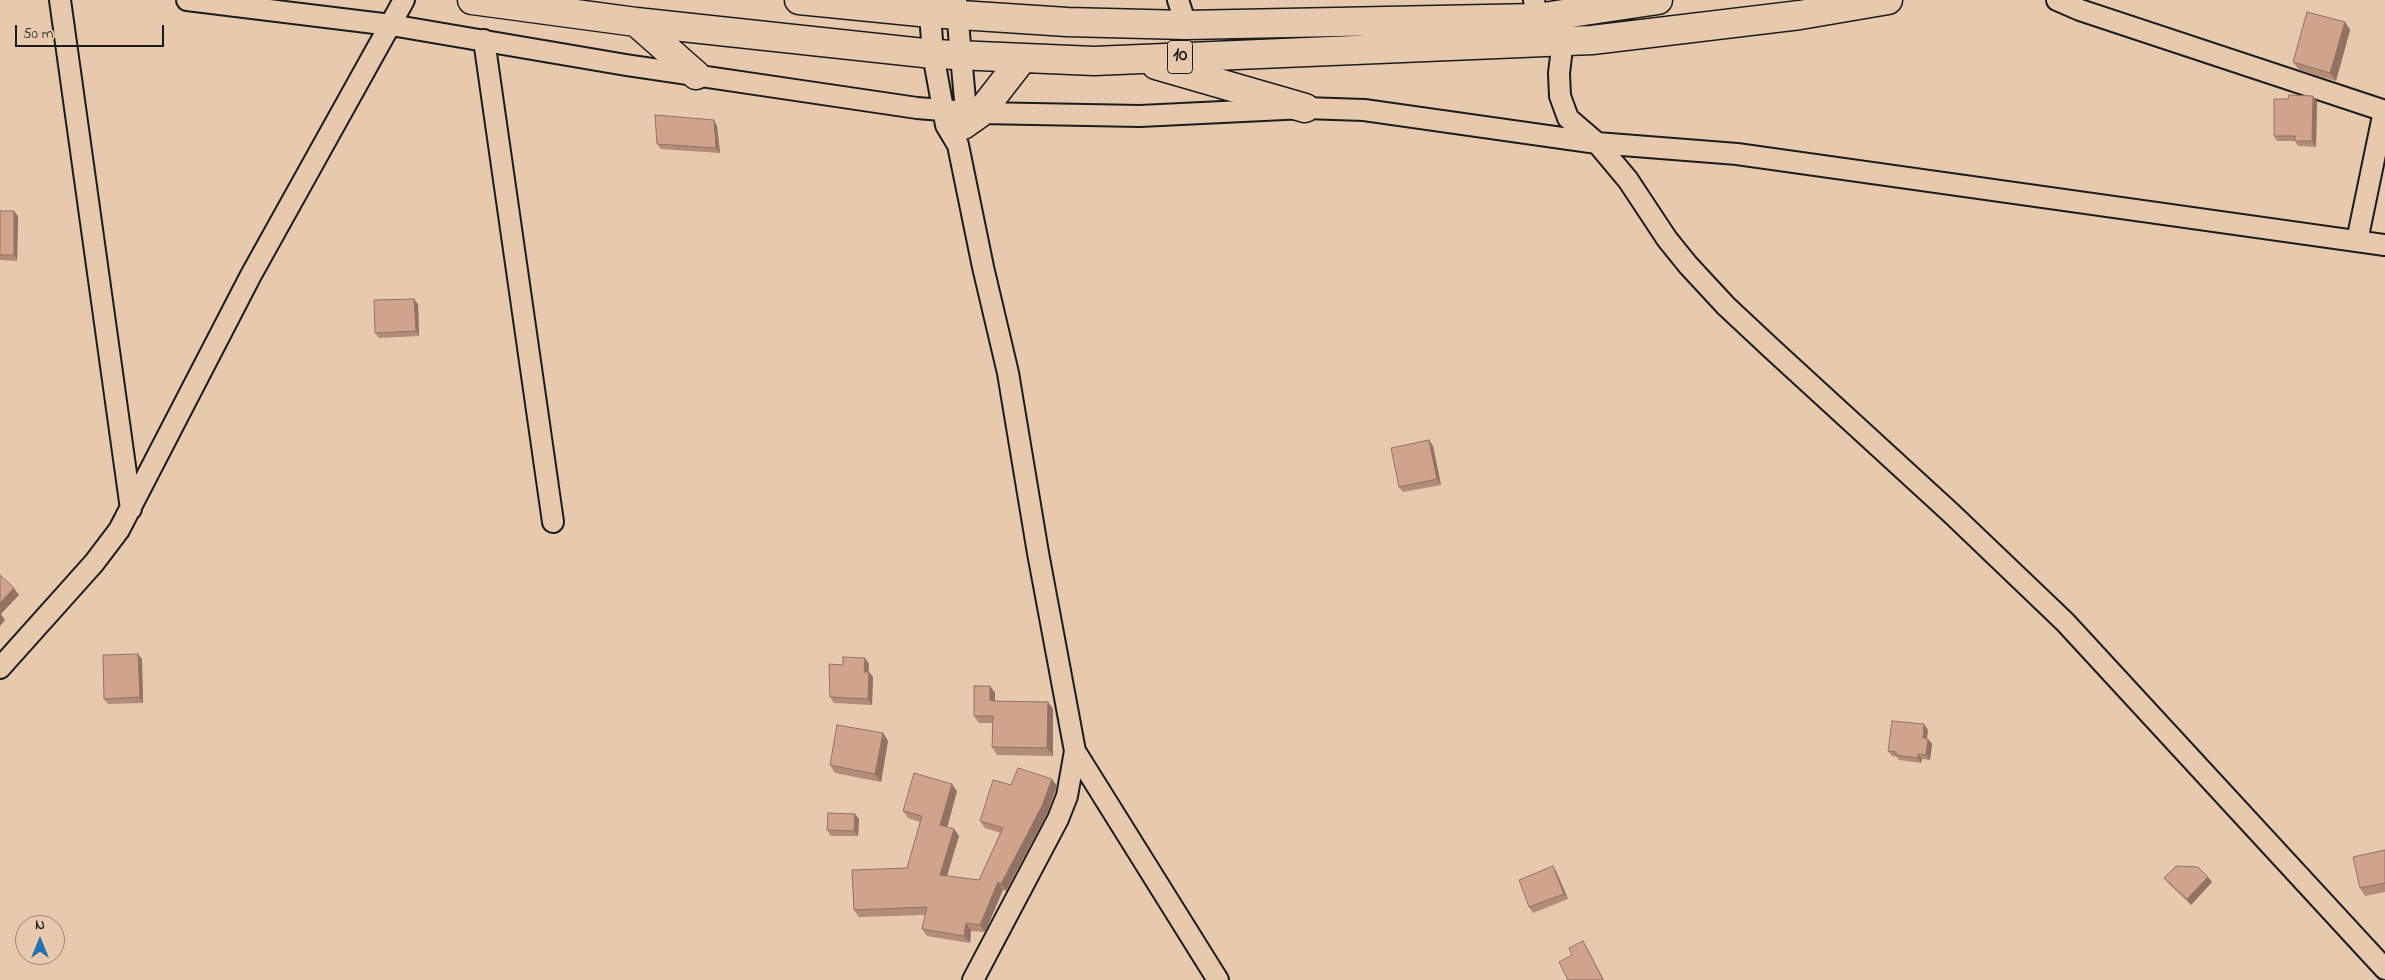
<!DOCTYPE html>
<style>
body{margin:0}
#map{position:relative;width:2385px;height:980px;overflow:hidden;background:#e7caae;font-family:"Indie Flower",sans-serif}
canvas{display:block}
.north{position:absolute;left:15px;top:915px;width:50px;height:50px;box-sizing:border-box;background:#e7caae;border:1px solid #968474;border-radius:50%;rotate:0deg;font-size:14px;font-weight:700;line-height:20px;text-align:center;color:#1c1c1c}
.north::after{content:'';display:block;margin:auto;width:18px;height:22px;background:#1f6fb2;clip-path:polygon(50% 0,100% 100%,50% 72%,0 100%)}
.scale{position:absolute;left:15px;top:25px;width:149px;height:22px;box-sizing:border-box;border:2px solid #1c1c1c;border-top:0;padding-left:6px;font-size:15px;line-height:18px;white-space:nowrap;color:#1c1c1c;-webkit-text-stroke:4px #e7caae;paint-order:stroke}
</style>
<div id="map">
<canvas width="2385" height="980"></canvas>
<div class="north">N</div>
<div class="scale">50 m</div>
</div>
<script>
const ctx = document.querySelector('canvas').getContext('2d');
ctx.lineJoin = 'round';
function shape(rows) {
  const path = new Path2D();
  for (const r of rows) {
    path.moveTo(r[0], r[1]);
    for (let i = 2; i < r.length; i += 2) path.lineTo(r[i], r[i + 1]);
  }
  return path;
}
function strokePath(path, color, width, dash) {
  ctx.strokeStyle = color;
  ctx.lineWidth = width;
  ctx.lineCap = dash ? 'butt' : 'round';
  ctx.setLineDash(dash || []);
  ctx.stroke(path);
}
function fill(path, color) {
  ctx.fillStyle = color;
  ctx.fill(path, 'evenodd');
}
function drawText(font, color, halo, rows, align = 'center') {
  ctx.font = font + ' "Indie Flower",sans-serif';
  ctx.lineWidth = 5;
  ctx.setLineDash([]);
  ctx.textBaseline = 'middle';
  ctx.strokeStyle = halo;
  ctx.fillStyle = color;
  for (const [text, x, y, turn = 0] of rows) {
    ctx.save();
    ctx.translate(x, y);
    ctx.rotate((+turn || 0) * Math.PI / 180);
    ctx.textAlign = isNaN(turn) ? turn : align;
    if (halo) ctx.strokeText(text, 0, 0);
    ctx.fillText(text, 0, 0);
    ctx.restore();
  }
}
const minor = shape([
 [60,0,131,509],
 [187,0,391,25,626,65,917,108,980,113,1140,116,1305,108,1364,110,1597,143,1737,154,2385,245],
 [929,0,933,54,946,125,958,145,983,267,1008,373,1038,553,1075,751,1067,796,1058,819,973,980],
 [956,0,966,111,964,122],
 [1178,0,1186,25],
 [1534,0,1537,18],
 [2057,0,2080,10,2385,111],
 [484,40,553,522],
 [1563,40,1559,73,1560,96,1568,118,1597,143,1628,180,1667,239,1688,265,1726,306,1772,349,1951,513,2065,622,2385,969],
 [2357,241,2384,111],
 [0,668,94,563,119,530,251,275,404,0],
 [1075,751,1218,980]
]);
const highway = shape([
 [472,0,636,22,933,54,1094,61,1592,40,1800,15,1888,0],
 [799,0,930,13,1067,22,1186,25,1537,18,1658,0],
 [636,22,696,75],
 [1156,65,1305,108],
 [963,125,980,113,1022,59]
]);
const wall = shape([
 [2345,22,2350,30,2336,81,2299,70,2293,62],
 [2317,101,2316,147,2298,146,2295,141,2277,141,2274,136],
 [717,126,720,153,661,149,657,144],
 [0,211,18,216,17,261,0,260],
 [418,304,419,336,379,338,375,333],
 [1429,440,1433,446,1441,485,1403,492,1399,487],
 [865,658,869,664,868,672,873,677,872,705,834,703,830,697,843,665],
 [142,659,143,703,108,704,104,699],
 [990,686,995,693,995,701,1048,702,1053,709,1053,756,997,755,992,747,993,723,979,723,974,716],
 [1928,730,1927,739,1932,744,1930,760,1922,759,1921,763,1899,760,1897,757,1892,756,1888,751],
 [883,733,888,741,881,782,835,773,830,765],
 [1057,786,1047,814,1006,891,1003,890,985,932,971,931,970,943,927,936,922,929,925,915,859,917,854,910,907,868,920,822,908,818,903,811,957,791,947,827,954,829,959,836,947,876,979,880,1000,833,985,828,980,821],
 [855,814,859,819,858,836,831,836,827,830],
 [2385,850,2385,892,2365,896,2360,888],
 [1556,871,1568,899,1533,913,1529,907],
 [2164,878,2212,882,2191,905,2168,883]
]);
const shadedWall = shape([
 [2345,22,2350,30,2336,81,2330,73],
 [2313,96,2317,101,2316,147,2312,141],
 [714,120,717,126,720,153,716,148],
 [14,211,18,216,17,261,14,255],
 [414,299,418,304,419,336,416,331],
 [1429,440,1433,446,1441,485,1437,479],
 [14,588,19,595,1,614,5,620,0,626,0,603],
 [138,654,142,659,143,703,140,697],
 [865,658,869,664,868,677,864,672],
 [869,672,873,677,872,705,868,699],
 [990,686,995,693,995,707,990,700],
 [1048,702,1053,709,1053,756,1047,748],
 [1924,724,1928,730,1926,743,1923,738],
 [883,733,888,741,881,782,875,774],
 [1928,739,1932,744,1930,760,1926,755],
 [1918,754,1922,759,1921,763,1918,758],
 [1052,779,1057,786,1047,814,1006,891,1001,884],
 [952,784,957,791,946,832,940,825],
 [855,814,859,819,858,836,854,831],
 [954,829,959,836,945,882,940,875],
 [1553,866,1556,871,1568,899,1564,894],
 [2208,877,2212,882,2191,905,2187,899],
 [998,882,1003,890,985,932,980,925],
 [966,923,971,931,970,943,964,936],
 [1583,941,1586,946,1604,980,1603,980]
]);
const building = shape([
 [2307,12,2345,22,2330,73,2293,62,2307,12],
 [2289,95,2313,96,2312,141,2295,141,2295,136,2274,136,2274,99,2288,99,2289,95],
 [655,115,714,120,716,148,657,144,655,115],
 [0,211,14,211,14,255,0,255,0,211],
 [414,299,416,331,375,333,374,300,414,299],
 [1429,440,1437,479,1399,487,1391,448,1429,440],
 [0,575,14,588,0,603,0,575],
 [138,654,140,697,104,699,103,655,138,654],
 [843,657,865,658,864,672,869,672,868,699,830,697,829,664,843,665,843,657],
 [974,686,990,686,990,700,992,701,1048,702,1047,748,992,747,993,716,974,716,974,686],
 [1892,721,1924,724,1923,738,1928,739,1926,755,1918,754,1918,758,1896,755,1896,752,1888,751,1892,721],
 [837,725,883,733,875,774,830,765,837,725],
 [1018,768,1052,779,1042,806,1001,884,998,882,980,925,966,923,964,936,922,929,927,907,854,910,852,870,907,868,922,816,903,811,914,773,952,784,940,825,954,829,940,875,979,880,1003,828,980,821,993,780,1011,785,1018,768],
 [828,813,855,814,854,831,827,830,828,813],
 [2385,850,2385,883,2360,888,2353,857,2385,850],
 [1553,866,1564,894,1529,907,1519,880,1553,866],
 [2176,866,2198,867,2208,877,2187,899,2164,878,2176,866],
 [1583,941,1603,980,1568,980,1559,962,1572,955,1569,948,1583,941]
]);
const shields = [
 [1180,57,25]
];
const shieldNames = [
 ["10",1180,57]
];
strokePath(minor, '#1c1c1c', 24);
strokePath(highway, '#1c1c1c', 31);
strokePath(minor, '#e7caae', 20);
strokePath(highway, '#e7caae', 28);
fill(wall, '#b38c78');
fill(shadedWall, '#927262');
fill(building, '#d0a38c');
strokePath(building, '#927262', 1);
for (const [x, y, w] of shields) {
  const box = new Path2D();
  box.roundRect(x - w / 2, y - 16.5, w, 33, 4);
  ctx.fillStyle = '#e7caae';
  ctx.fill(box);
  strokePath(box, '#1c1c1c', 1);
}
drawText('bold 19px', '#1c1c1c', null, shieldNames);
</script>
